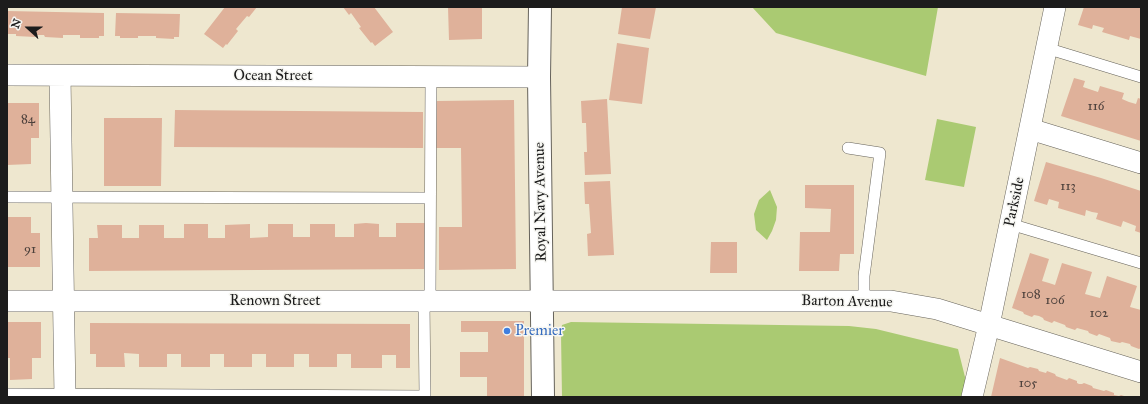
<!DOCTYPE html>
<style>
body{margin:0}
#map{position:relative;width:1148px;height:404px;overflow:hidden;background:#eee7cf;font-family:"IM FELL Great Primer",serif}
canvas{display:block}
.frame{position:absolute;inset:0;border:8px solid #1c1c1c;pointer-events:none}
.north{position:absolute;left:8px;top:8px;width:40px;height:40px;-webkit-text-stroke:3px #f6f6f2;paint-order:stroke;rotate:291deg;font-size:11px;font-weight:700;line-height:16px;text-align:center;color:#1c1c1c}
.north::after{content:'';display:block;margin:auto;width:14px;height:18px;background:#1c1c1c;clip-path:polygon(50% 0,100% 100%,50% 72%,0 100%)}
</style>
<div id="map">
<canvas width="1148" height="404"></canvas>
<div class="frame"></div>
<div class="north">N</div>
</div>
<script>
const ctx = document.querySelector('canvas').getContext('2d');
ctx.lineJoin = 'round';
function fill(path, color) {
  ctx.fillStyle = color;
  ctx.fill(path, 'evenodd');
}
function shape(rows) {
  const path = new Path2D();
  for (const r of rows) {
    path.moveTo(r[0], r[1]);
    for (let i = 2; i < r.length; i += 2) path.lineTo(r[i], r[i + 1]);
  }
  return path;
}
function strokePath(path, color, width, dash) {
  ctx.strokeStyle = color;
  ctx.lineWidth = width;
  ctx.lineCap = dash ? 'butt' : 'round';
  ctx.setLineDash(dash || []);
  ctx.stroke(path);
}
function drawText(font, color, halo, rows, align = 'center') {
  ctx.font = font + ' "IM FELL Great Primer",serif';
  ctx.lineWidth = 3;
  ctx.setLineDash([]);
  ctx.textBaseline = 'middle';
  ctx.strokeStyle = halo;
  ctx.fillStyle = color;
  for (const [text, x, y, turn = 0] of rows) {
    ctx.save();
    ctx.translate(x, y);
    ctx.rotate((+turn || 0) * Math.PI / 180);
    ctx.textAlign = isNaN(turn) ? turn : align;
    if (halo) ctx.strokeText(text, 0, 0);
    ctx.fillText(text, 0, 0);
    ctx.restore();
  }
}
const green = shape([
 [752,7,938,7,926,76,776,33],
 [937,119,976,127,964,187,925,180],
 [770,190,777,207,776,220,772,231,767,240,756,230,754,214,759,200],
 [571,322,849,326,876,329,958,349,967,385,964,397,562,397,561,334,562,325]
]);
const building = shape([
 [225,7,257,7,249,17,247,16,236,29,238,31,227,45,226,44,223,48,204,34],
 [343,7,374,7,393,32,375,46,372,42,371,43,359,28,361,27,351,13,349,15],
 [448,7,482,7,482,39,449,40],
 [622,7,656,7,650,39,618,34],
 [1084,7,1141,7,1141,39,1130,36,1129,40,1102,32,1104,28,1093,25,1092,29,1078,25],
 [7,11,104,13,104,36,99,36,99,38,80,38,80,35,63,35,63,38,45,37,44,35,35,35,35,37,16,36,16,34,7,34],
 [116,13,180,14,179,37,174,37,174,39,156,38,156,36,138,36,138,38,120,38,120,36,115,36],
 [617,43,649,48,642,104,609,100],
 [1074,78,1085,81,1083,87,1098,92,1100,86,1124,93,1122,99,1129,102,1136,104,1138,98,1141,99,1141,141,1061,116],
 [607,99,611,174,585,175,584,152,587,152,586,123,582,123,581,101],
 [514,100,516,269,439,270,439,227,462,227,461,148,436,148,436,101],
 [7,103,39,103,39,138,31,138,31,164,7,165],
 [175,110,423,112,423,148,174,147],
 [104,118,162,118,161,186,104,186],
 [1046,162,1101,178,1141,191,1141,233,1135,231,1136,226,1123,221,1121,227,1096,219,1098,213,1092,212,1086,210,1085,216,1058,208,1059,202,1049,199,1047,205,1034,201],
 [610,181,614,255,588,256,587,234,591,233,589,204,585,204,584,182],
 [805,185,854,185,854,254,840,254,839,271,799,271,800,232,830,232,831,209,805,208],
 [8,217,31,217,31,233,40,233,40,267,7,267],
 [396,223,425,223,426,269,89,271,89,238,98,238,97,225,122,225,122,238,139,238,139,225,164,225,164,238,184,238,184,224,208,224,208,238,225,238,225,225,250,224,250,238,268,237,268,224,293,224,293,237,310,237,310,224,335,224,335,237,354,237,354,224,366,223,379,224,379,237,396,237],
 [711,242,737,242,737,273,710,273],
 [1030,253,1049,259,1042,281,1049,283,1055,285,1062,263,1092,272,1085,294,1100,298,1107,276,1137,286,1130,307,1141,310,1141,348,1139,349,1131,346,1130,344,1122,342,1120,343,1111,341,1110,338,1099,334,1097,336,1089,333,1088,331,1077,328,1075,330,1066,327,1065,325,1054,321,1052,323,1044,320,1043,318,1039,316,1034,315,1032,317,1024,314,1023,312,1012,308],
 [461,321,524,321,524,397,487,397,487,377,460,377,460,352,488,352,488,332,461,332],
 [7,322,41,322,41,358,32,358,32,379,10,380,10,358,7,358],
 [90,323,410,324,410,368,396,368,396,355,382,355,382,368,351,368,351,354,337,354,337,367,309,367,309,354,294,354,294,367,266,367,266,354,252,354,252,367,224,367,224,354,210,354,210,367,181,367,181,354,167,354,167,367,139,367,139,354,124,353,125,367,96,367,96,354,90,354],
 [1000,358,1028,368,1030,367,1038,369,1039,371,1046,373,1047,371,1055,374,1056,376,1067,380,1069,378,1077,381,1077,383,1079,384,1082,384,1084,383,1092,386,1093,388,1104,391,1106,390,1114,393,1114,395,1119,396,1121,395,1127,397,991,397]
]);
const service = shape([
 [1046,48,1141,77],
 [848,148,880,153,864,276,864,301],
 [7,197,430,198],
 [1010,224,1141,263],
 [424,301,425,397],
 [430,301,431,77],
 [7,394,425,396]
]);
const minor = shape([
 [7,75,539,77],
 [60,76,65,397],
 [1030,129,1141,163],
 [7,301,891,301,937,309,1141,372],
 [972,397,989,325,1055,7]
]);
const tertiary = shape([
 [540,7,539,77,543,397]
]);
const markers = [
 [507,331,4,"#3f7fe0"]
];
const numberNames = [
 ["116",1096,107],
 ["84",28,120],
 ["113",1068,187],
 ["91",30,250],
 ["108",1031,295],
 ["106",1055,301],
 ["102",1099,314],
 ["105",1028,384]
];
const streetNames = [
 ["Ocean Street",273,76],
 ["Royal Navy Avenue",541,202,-91],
 ["Parkside",1015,202,-78],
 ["Renown Street",275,301],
 ["Barton Avenue",847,302,1]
];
const shopNames = [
 ["Premier",515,331]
];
fill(green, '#aaca72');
fill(building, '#dfb19a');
strokePath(service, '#66635b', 12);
strokePath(minor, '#66635b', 22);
strokePath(tertiary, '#66635b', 24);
strokePath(service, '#fff', 11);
strokePath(minor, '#fff', 21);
strokePath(tertiary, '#fff', 22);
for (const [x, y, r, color] of markers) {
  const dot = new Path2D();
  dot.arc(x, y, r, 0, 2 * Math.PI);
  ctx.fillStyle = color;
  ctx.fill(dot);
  strokePath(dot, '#f6f6f2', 1.5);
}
drawText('13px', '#4d413c', null, numberNames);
drawText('15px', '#1c1c1c', '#f6f6f2', streetNames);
drawText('15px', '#366cbe', '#f6f6f2', shopNames, 'left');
</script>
